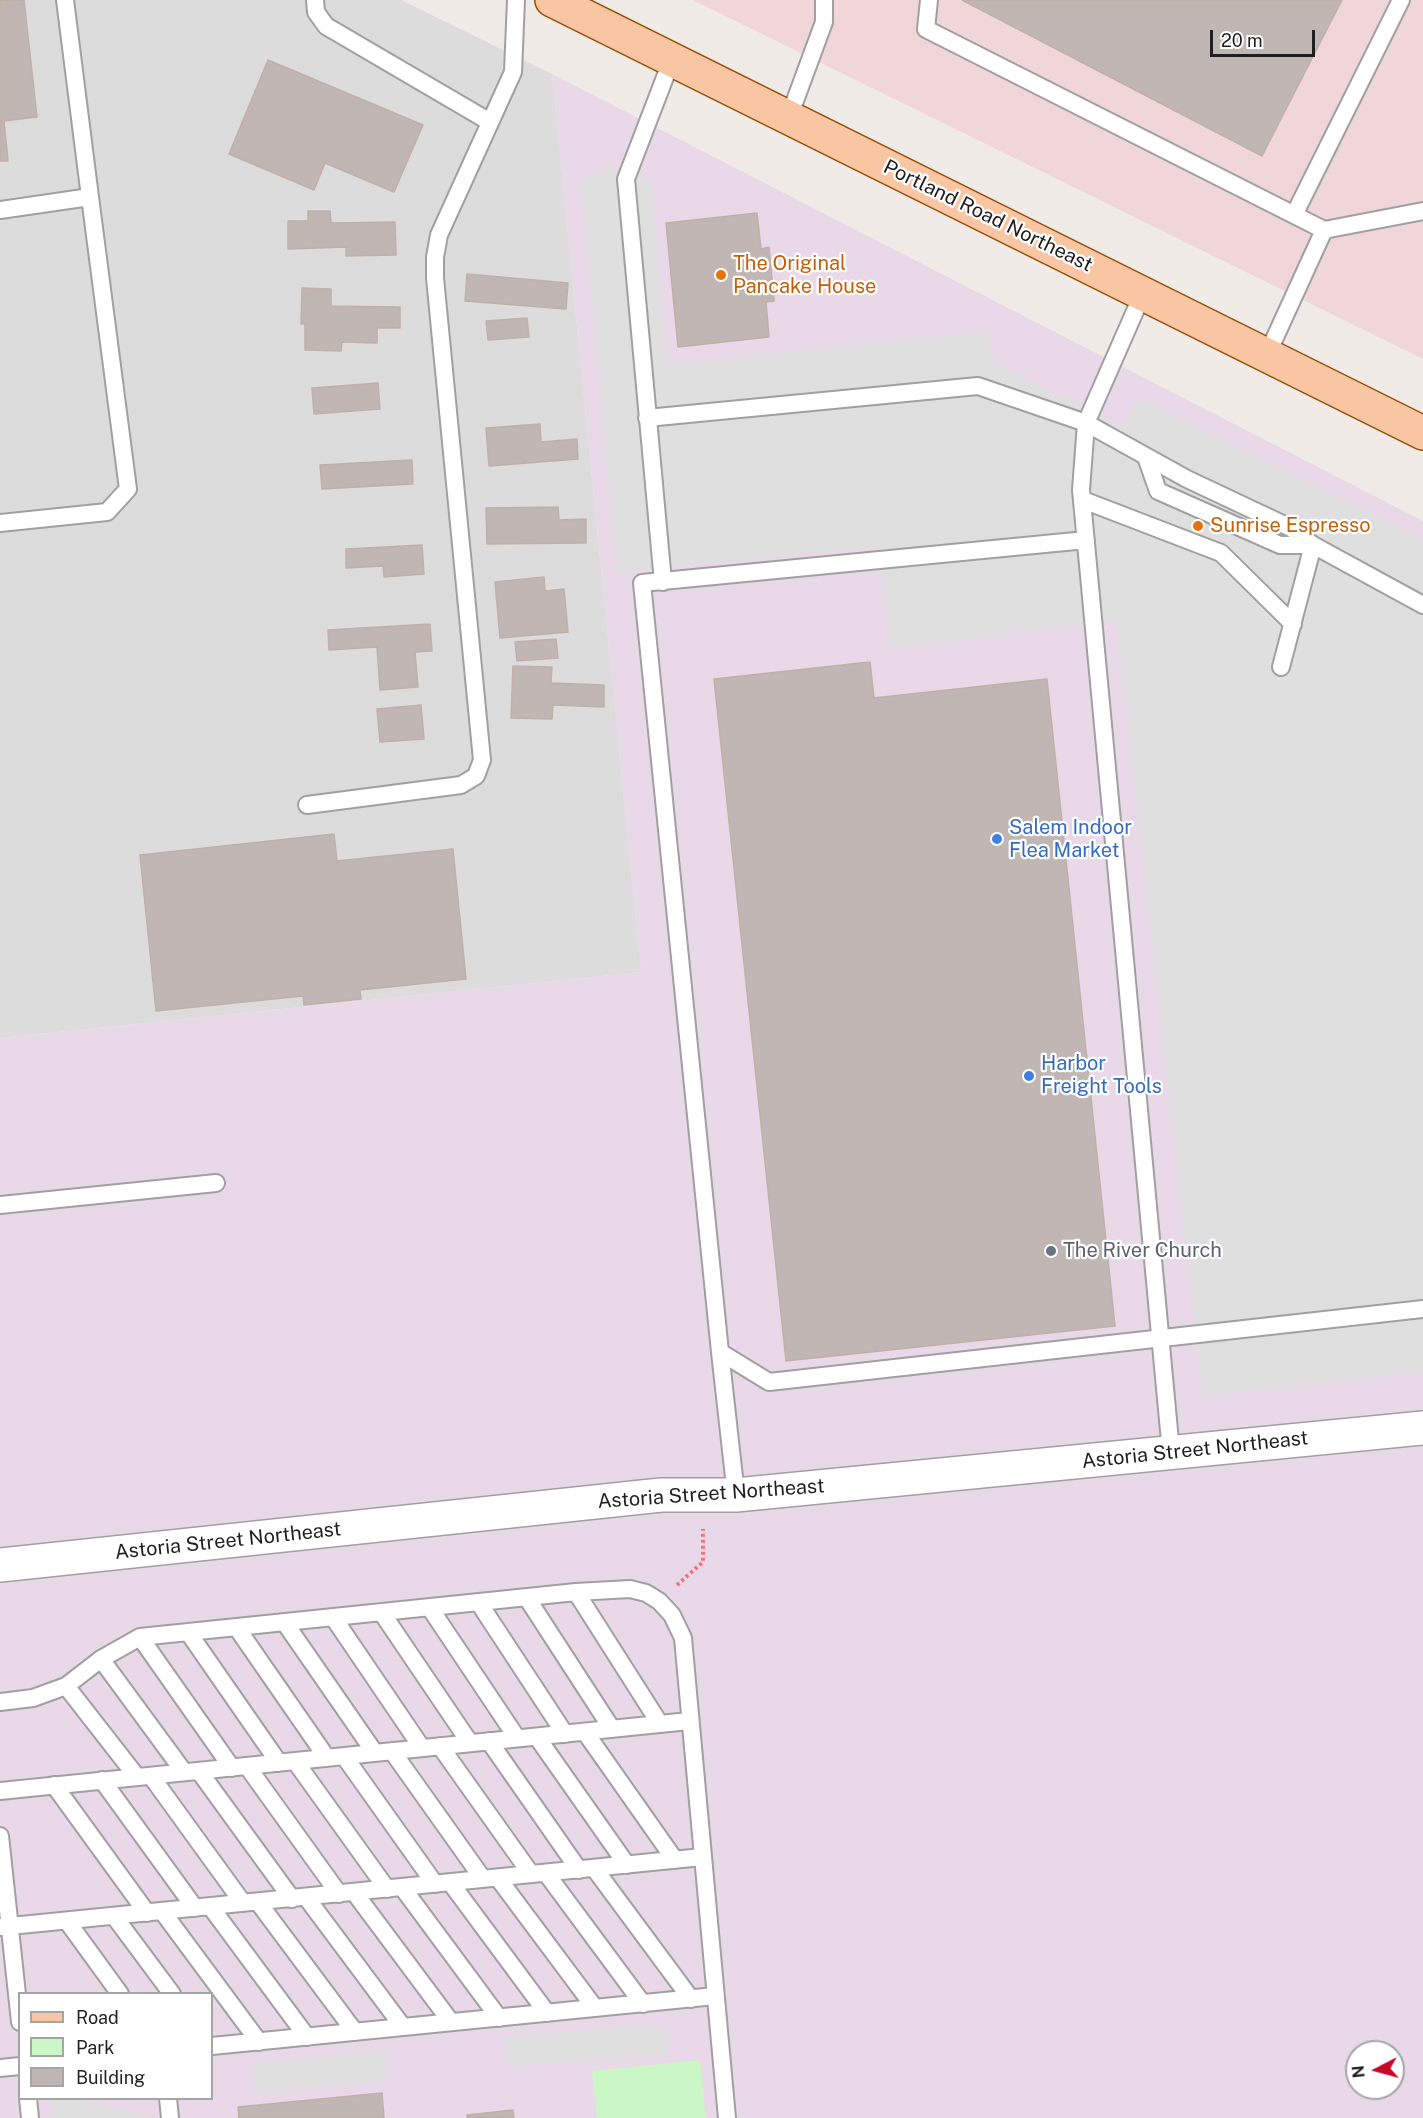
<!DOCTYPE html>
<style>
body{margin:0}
#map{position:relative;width:1423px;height:2118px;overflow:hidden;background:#f0ebe6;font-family:"Public Sans",sans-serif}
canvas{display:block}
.legend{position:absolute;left:18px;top:1992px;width:195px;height:108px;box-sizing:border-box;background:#fff;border:2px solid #a5a5a5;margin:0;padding:8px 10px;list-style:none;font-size:18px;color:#1f1f1f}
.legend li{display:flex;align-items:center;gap:12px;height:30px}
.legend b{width:30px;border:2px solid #a5a5a5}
.north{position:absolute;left:1345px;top:2040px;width:60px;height:60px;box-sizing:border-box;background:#fff;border:2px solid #a5a5a5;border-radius:50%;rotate:264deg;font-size:16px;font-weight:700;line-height:24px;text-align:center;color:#1f1f1f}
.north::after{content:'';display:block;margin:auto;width:21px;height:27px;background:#c70827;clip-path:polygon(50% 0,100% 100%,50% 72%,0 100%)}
.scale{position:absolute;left:1210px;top:30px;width:105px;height:27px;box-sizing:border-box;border:3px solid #1f1f1f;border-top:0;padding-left:8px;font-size:18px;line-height:21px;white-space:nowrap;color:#1f1f1f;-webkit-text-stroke:4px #fff;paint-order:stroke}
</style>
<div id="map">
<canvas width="1423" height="2118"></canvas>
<ul class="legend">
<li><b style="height:8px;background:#f8c6a3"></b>Road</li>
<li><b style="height:16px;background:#caf7c5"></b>Park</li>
<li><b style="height:16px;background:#c0b6b3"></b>Building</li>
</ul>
<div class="north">N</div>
<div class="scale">20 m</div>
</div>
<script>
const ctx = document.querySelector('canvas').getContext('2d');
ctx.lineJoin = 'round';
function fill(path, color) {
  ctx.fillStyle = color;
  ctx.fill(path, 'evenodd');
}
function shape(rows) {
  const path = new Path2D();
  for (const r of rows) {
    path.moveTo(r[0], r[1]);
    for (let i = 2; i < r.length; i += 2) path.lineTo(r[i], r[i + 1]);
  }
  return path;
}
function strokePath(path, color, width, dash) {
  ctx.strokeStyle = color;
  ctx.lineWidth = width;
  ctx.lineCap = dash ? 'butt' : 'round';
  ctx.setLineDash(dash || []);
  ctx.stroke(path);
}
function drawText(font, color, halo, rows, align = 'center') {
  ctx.font = font + ' "Public Sans",sans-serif';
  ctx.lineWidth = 4.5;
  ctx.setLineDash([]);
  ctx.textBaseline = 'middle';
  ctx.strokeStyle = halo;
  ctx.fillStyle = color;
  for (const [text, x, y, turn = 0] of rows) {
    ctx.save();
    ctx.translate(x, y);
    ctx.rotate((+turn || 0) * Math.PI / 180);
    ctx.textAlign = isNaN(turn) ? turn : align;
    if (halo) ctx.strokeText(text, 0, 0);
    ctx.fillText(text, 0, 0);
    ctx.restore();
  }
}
const residential = shape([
 [0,0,401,0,552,74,641,972,0,1038]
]);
const commercial = shape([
 [693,0,1423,0,1423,359]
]);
const industrial = shape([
 [552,74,1423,521,1423,2118,0,2118,0,1038,641,972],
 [20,1994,212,1994,212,2098,20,2098],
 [1357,2052,1393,2052,1393,2088,1357,2088]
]);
const park = shape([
 [700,2060,706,2118,597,2118,592,2071]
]);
const parking = shape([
 [609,166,651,181,667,364,989,331,993,363,1124,427,1138,397,1423,539,1423,1372,1202,1396,1116,620,889,649,879,547,616,571,581,181],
 [665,2025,667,2055,507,2066,504,2037],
 [385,2051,387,2081,255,2093,253,2063],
 [50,2099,80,2099,157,2118,52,2118]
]);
const building = shape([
 [0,0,24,0,37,117,4,121,8,161,0,161,0,0],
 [962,0,1342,0,1262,156,962,0],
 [268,60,423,125,394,192,325,163,314,190,229,154,268,60],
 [308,211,330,211,331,223,395,222,396,255,346,256,346,247,288,249,288,221,308,221,308,211],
 [757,213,761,249,769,247,774,301,766,302,769,337,678,347,666,223,757,213],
 [467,274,568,283,566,309,465,301,467,274],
 [302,288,331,289,331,306,400,307,400,328,377,328,377,343,342,342,341,351,305,350,305,324,301,324,302,288],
 [527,318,529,337,488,340,486,321,527,318],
 [378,383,380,409,314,414,312,388,378,383],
 [540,424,541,442,577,439,578,459,489,466,486,428,540,424],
 [412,460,413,484,322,489,320,465,412,460],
 [558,507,559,520,586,519,586,543,487,544,486,508,558,507],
 [422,545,424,574,384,577,383,566,346,568,346,549,422,545],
 [544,577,545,591,564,589,568,632,500,638,495,582,544,577],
 [430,624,432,651,415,652,418,687,380,690,377,647,329,650,328,630,430,624],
 [556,639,558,658,517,661,515,642,556,639],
 [870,662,874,698,1047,679,1115,1326,786,1361,714,679,870,662],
 [513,666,552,667,551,683,604,685,604,707,553,705,552,719,511,718,513,666],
 [421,705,424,739,380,742,377,709,421,705],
 [334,834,337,861,453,849,466,979,360,990,361,999,304,1005,303,996,156,1011,140,855,334,834],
 [382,2093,384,2118,239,2118,238,2107,382,2093],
 [513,2110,514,2118,467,2118,467,2115,513,2110]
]);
const path = shape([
 [677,1585,703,1562,703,1529]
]);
const service = shape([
 [315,0,316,12,326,26,490,122],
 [929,0,926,29,1324,230,1267,355],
 [789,117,824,22,824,0],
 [0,210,90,197,65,0],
 [1294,215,1401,0],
 [1324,230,1423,211],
 [1143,293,1086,423,1081,490,1171,1452],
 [647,418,978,386,1086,423,1187,479,1291,528,1313,545,1423,605],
 [1146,457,1158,491,1280,545,1313,545,1281,667],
 [1083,500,1221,553,1293,624],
 [0,523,107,512,128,489,90,197],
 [1086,540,642,583,720,1352,769,1382,1423,1309],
 [663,582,626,179,672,59],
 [307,805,461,785,476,776,482,760,435,278,435,257,439,235,513,72,516,0],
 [0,1205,216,1183],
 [720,1352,736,1495],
 [576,1592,660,1724],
 [527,1598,612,1729],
 [479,1603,565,1734],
 [430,1608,517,1738],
 [382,1613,470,1743],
 [333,1617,422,1748],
 [285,1623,375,1753],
 [237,1628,327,1758],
 [188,1632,279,1763],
 [140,1637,232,1768],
 [101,1659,184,1772],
 [66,1686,137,1777],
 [0,1702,33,1698,66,1686,101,1659,140,1637,576,1592,630,1589,646,1593,659,1601,672,1615,683,1638,727,2118],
 [585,1732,675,1860],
 [537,1737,627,1865],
 [489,1741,579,1870],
 [440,1746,531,1874],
 [392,1751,483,1879],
 [344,1756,435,1884],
 [295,1761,387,1889],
 [247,1766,339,1894],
 [199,1771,292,1899],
 [151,1776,243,1903],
 [102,1780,195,1908],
 [54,1785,147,1913],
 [0,1791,689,1721],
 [0,1836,20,2022],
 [594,1868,691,1999],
 [546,1873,643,2004],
 [498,1878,595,2008],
 [450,1882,547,2013],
 [402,1887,499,2018],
 [354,1892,451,2022],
 [306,1897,403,2027],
 [258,1902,355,2032],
 [210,1906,307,2037],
 [162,1911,259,2042],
 [114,1916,172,1994],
 [67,1921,120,1994],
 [0,1927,702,1857],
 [212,2046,715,1996],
 [0,2068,20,2066],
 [28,2098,30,2118],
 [168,2098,170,2118]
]);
const tertiary = shape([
 [0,1565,661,1495,736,1495,1423,1428]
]);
const primary = shape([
 [552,0,1423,433]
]);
const markers = [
 [721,275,6,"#e8710a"],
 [1198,526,6,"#e8710a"],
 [997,839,6,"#3f7fe0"],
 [1029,1076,6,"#3f7fe0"],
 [1051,1251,6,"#6b7280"]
];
const streetNames = [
 ["Portland Road Northeast",988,216,26],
 ["Astoria Street Northeast",1195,1450,-6],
 ["Astoria Street Northeast",711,1494,-4],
 ["Astoria Street Northeast",228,1541,-6]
];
const foodNames = [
 ["The Original",733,264],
 ["Pancake House",733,287],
 ["Sunrise Espresso",1210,526]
];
const shopNames = [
 ["Salem Indoor",1009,828],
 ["Flea Market",1009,851],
 ["Harbor",1041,1064],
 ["Freight Tools",1041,1087]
];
const worshipNames = [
 ["The River Church",1063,1251]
];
fill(residential, '#dddcdd');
fill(commercial, '#f0d6d9');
fill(industrial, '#e8d8e8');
fill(park, '#caf7c5');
fill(parking, '#dfdfdf');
fill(building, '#c0b6b3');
strokePath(building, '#c1b0a9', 1.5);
strokePath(service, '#a0a0a0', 20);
strokePath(tertiary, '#a0a0a0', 36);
strokePath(primary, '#954f06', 36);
strokePath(path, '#f4737a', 4, [3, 3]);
strokePath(service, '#fff', 16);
strokePath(tertiary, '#fff', 33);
strokePath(primary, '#f8c6a3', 33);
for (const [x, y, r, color] of markers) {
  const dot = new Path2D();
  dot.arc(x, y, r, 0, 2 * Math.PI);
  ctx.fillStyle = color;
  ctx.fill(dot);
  strokePath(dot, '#fff', 2);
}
drawText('20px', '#1f1f1f', '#fff', streetNames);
drawText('20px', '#c56008', '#fff', foodNames, 'left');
drawText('20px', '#366cbe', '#fff', shopNames, 'left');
drawText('20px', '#5b616d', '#fff', worshipNames, 'left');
</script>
